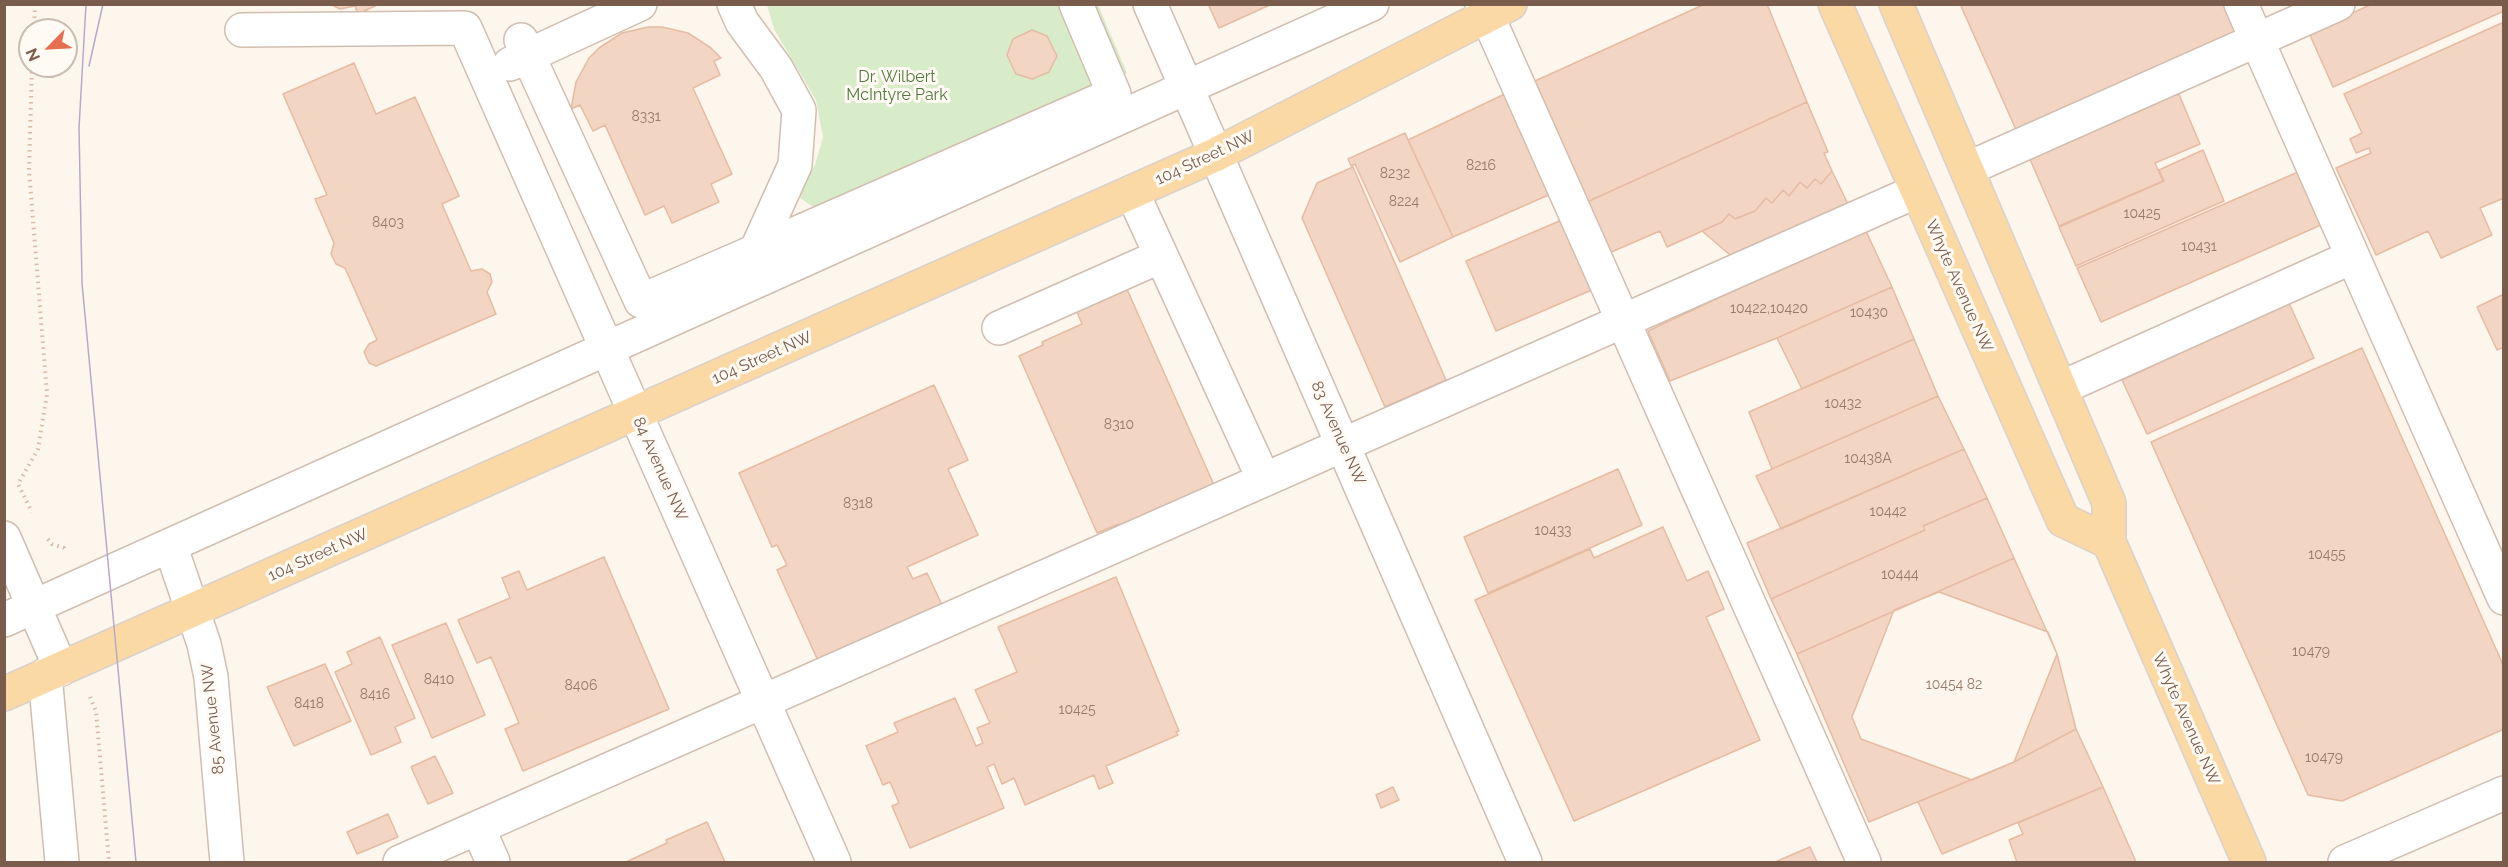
<!DOCTYPE html>
<style>
body{margin:0}
#map{position:relative;width:2508px;height:867px;overflow:hidden;background:#fdf6ec;font-family:Raleway,sans-serif}
canvas{display:block}
.frame{position:absolute;inset:0;border:6px solid #7a5c4d;pointer-events:none}
.north{position:absolute;left:18px;top:18px;width:60px;height:60px;box-sizing:border-box;background:#fffaf3;border:2px solid #cabbb1;border-radius:50%;rotate:246deg;font-size:16px;font-weight:700;line-height:24px;text-align:center;color:#7a5c4d}
.north::after{content:'';display:block;margin:auto;width:21px;height:27px;background:#e76f51;clip-path:polygon(50% 0,100% 100%,50% 72%,0 100%)}
</style>
<div id="map">
<canvas width="2508" height="867"></canvas>
<div class="frame"></div>
<div class="north">N</div>
</div>
<script>
const ctx = document.querySelector('canvas').getContext('2d');
ctx.lineJoin = 'round';
function fill(path, color) {
  ctx.fillStyle = color;
  ctx.fill(path, 'evenodd');
}
function shape(rows) {
  const path = new Path2D();
  for (const r of rows) {
    path.moveTo(r[0], r[1]);
    for (let i = 2; i < r.length; i += 2) path.lineTo(r[i], r[i + 1]);
  }
  return path;
}
function strokePath(path, color, width, dash) {
  ctx.strokeStyle = color;
  ctx.lineWidth = width;
  ctx.lineCap = dash ? 'butt' : 'round';
  ctx.setLineDash(dash || []);
  ctx.stroke(path);
}
function drawText(font, color, halo, rows, align = 'center') {
  ctx.font = font + ' Raleway,sans-serif';
  ctx.lineWidth = 6;
  ctx.setLineDash([]);
  ctx.textBaseline = 'middle';
  ctx.strokeStyle = halo;
  ctx.fillStyle = color;
  for (const [text, x, y, turn = 0] of rows) {
    ctx.save();
    ctx.translate(x, y);
    ctx.rotate((+turn || 0) * Math.PI / 180);
    ctx.textAlign = isNaN(turn) ? turn : align;
    if (halo) ctx.strokeText(text, 0, 0);
    ctx.fillText(text, 0, 0);
    ctx.restore();
  }
}
const green = shape([
 [767,5,1098,5,1127,73,819,211,797,196,815,165,823,137,816,100,774,29]
]);
const building = shape([
 [330,4,379,4,358,14,355,6,340,9,330,4],
 [1208,4,1272,4,1219,28,1208,4],
 [1705,4,1767,4,1807,102,1587,202,1535,81,1705,4],
 [1960,4,2227,4,2240,33,2017,132,1960,4],
 [2372,4,2504,4,2504,11,2333,87,2309,33,2372,4],
 [2504,22,2504,198,2480,208,2492,235,2441,258,2428,231,2376,255,2336,168,2371,153,2369,148,2356,153,2350,139,2362,133,2344,94,2504,22],
 [648,27,662,27,688,33,711,48,721,58,714,61,720,75,693,88,732,174,711,184,719,202,672,223,664,206,645,215,605,125,593,131,580,105,571,109,576,82,589,58,599,48,622,33,648,27],
 [1032,30,1047,36,1057,56,1049,72,1032,79,1016,74,1007,55,1013,39,1032,30],
 [354,63,376,114,415,97,459,196,442,204,471,271,482,269,490,274,492,282,487,292,496,314,376,366,369,363,364,352,369,344,377,340,345,268,336,264,331,254,334,243,315,199,327,195,283,94,354,63],
 [1509,92,1553,193,1453,237,1408,140,1509,92],
 [2178,92,2200,144,2155,163,2163,181,2059,226,2029,157,2178,92],
 [1807,102,1828,152,1824,153,1832,171,1821,184,1815,179,1807,188,1800,182,1789,196,1783,190,1772,203,1766,198,1755,211,1735,219,1729,214,1722,222,1667,247,1660,231,1609,253,1587,202,1807,102],
 [1405,133,1453,237,1400,262,1355,164,1351,166,1348,159,1405,133],
 [2203,150,2224,201,2076,266,2059,227,2164,181,2159,170,2203,150],
 [1353,167,1446,380,1385,407,1302,218,1317,183,1353,167],
 [1832,171,1848,204,1730,255,1702,231,1722,222,1729,214,1735,219,1755,211,1766,198,1772,203,1783,190,1789,196,1800,182,1807,188,1815,179,1821,184,1832,171],
 [2298,172,2321,225,2101,322,2077,268,2298,172],
 [1571,216,1601,286,1496,331,1466,261,1571,216],
 [1865,229,1892,287,1777,338,1670,381,1648,331,1865,229],
 [1122,278,1218,494,1124,536,1119,524,1097,533,1019,356,1043,345,1042,342,1082,324,1072,300,1122,278],
 [1892,287,1914,339,1802,389,1777,338,1892,287],
 [2504,292,2504,347,2497,350,2477,307,2502,295,2504,292],
 [2289,303,2314,358,2147,434,2122,380,2289,303],
 [1914,339,1938,396,1772,469,1749,412,1914,339],
 [2362,348,2504,667,2504,729,2342,801,2308,795,2151,442,2362,348],
 [934,385,968,460,948,469,978,535,907,567,913,579,927,573,943,607,819,663,777,570,787,565,777,545,772,547,739,473,934,385],
 [1938,396,1964,449,1781,529,1756,476,1938,396],
 [1964,449,1987,498,1923,526,1925,530,1771,599,1747,543,1964,449],
 [1618,469,1642,525,1488,593,1464,537,1618,469],
 [1987,498,2014,558,1797,654,1771,599,1925,530,1923,526,1987,498],
 [1663,527,1687,581,1708,571,1724,609,1706,617,1760,740,1574,821,1475,600,1590,549,1594,558,1663,527],
 [604,557,669,709,523,771,505,729,519,723,491,657,477,663,458,620,510,598,502,578,519,571,527,590,604,557],
 [2014,558,2057,654,2076,729,2014,762,1869,822,1797,654,2014,558],
 [1116,577,1179,731,1176,732,1178,735,1106,766,1113,783,1099,789,1094,775,1025,805,1014,778,1002,784,994,764,987,767,1004,808,910,848,892,806,899,803,890,782,883,785,866,746,898,732,894,723,955,698,976,746,983,743,977,728,990,723,975,690,1017,672,998,627,1116,577],
 [1939,592,2048,632,2057,654,2014,762,1972,780,1861,739,1852,717,1894,610,1939,592],
 [446,623,485,715,432,738,392,645,446,623],
 [380,637,415,718,395,727,401,742,371,755,335,672,352,664,347,652,380,637],
 [325,664,351,721,294,746,267,687,325,664],
 [2076,729,2103,787,1942,854,1918,802,2014,762,2076,729],
 [435,756,453,793,428,804,411,767,435,756],
 [1393,787,1399,800,1381,808,1376,795,1393,787],
 [2103,787,2136,862,2017,862,2009,840,2023,834,2018,823,2103,787],
 [388,814,398,837,357,854,347,832,388,814],
 [707,822,725,862,626,862,667,843,666,840,707,822],
 [1810,847,1817,862,1775,862,1810,847]
]);
const path = shape([
 [34,30,35,4],
 [32,66,29,170,47,394,38,449,18,484,32,512],
 [48,539,52,544,64,548,65,551],
 [90,697,96,711,109,862]
]);
const minor = shape([
 [1150,4,1525,862],
 [1482,4,1864,862],
 [2241,4,2504,598],
 [242,30,465,28,834,862],
 [521,40,641,301,756,251,795,165,799,110,776,68,742,22,734,4],
 [510,64,640,4],
 [1967,169,2338,4],
 [1132,192,1264,480],
 [756,251,1114,94,1076,4],
 [999,328,1161,256],
 [2061,388,2352,257],
 [4,538,61,669],
 [170,545,204,644,211,677,227,862],
 [4,620,1372,4],
 [45,675,62,862],
 [478,828,493,862],
 [400,862,1917,191],
 [2345,862,2504,793]
]);
const major = shape([
 [1835,4,2063,520,2109,542],
 [1896,4,2109,503,2109,542,2249,862],
 [4,694,1215,155,1510,4]
]);
const tram = shape([
 [86,4,79,128,82,283,136,862],
 [89,66,103,4]
]);
const numberNames = [
 ["8331",646,117],
 ["8216",1481,166],
 ["8232",1395,174],
 ["8224",1404,202],
 ["10425",2142,214],
 ["8403",388,223],
 ["10431",2199,247],
 ["10422,10420",1769,309],
 ["10430",1869,313],
 ["10432",1843,404],
 ["8310",1119,425],
 ["10438A",1868,459],
 ["8318",858,504],
 ["10442",1888,512],
 ["10433",1553,531],
 ["10455",2327,555],
 ["10444",1900,575],
 ["10479",2311,652],
 ["8410",439,680],
 ["10454 82",1954,685],
 ["8406",581,686],
 ["8416",375,695],
 ["8418",309,704],
 ["10425",1077,710],
 ["10479",2324,758]
];
const parkNames = [
 ["Dr. Wilbert",897,77],
 ["McIntyre Park",897,95]
];
const streetNames = [
 ["104 Street NW",1205,158,-25],
 ["Whyte Avenue NW",1959,286,66],
 ["104 Street NW",762,358,-24],
 ["83 Avenue NW",1338,433,66],
 ["84 Avenue NW",660,469,66],
 ["104 Street NW",318,555,-24],
 ["85 Avenue NW",213,719,-96],
 ["Whyte Avenue NW",2186,719,66]
];
fill(green, '#d8ecc9');
fill(building, '#f3d5c3');
strokePath(building, '#e6bba3', 1.5);
strokePath(minor, '#d1beb0', 36);
strokePath(major, '#dad1cd', 36);
strokePath(path, '#d9b8a5', 4, [1.5, 4.5]);
strokePath(minor, '#fff', 33);
strokePath(major, '#fbd9a5', 33);
strokePath(tram, '#b9a8c9', 1.5);
drawText('14px', '#987a6a', null, numberNames);
drawText('16px', '#537a41', '#fffaf3', parkNames);
drawText('16px', '#7a5c4d', '#fffaf3', streetNames);
</script>
